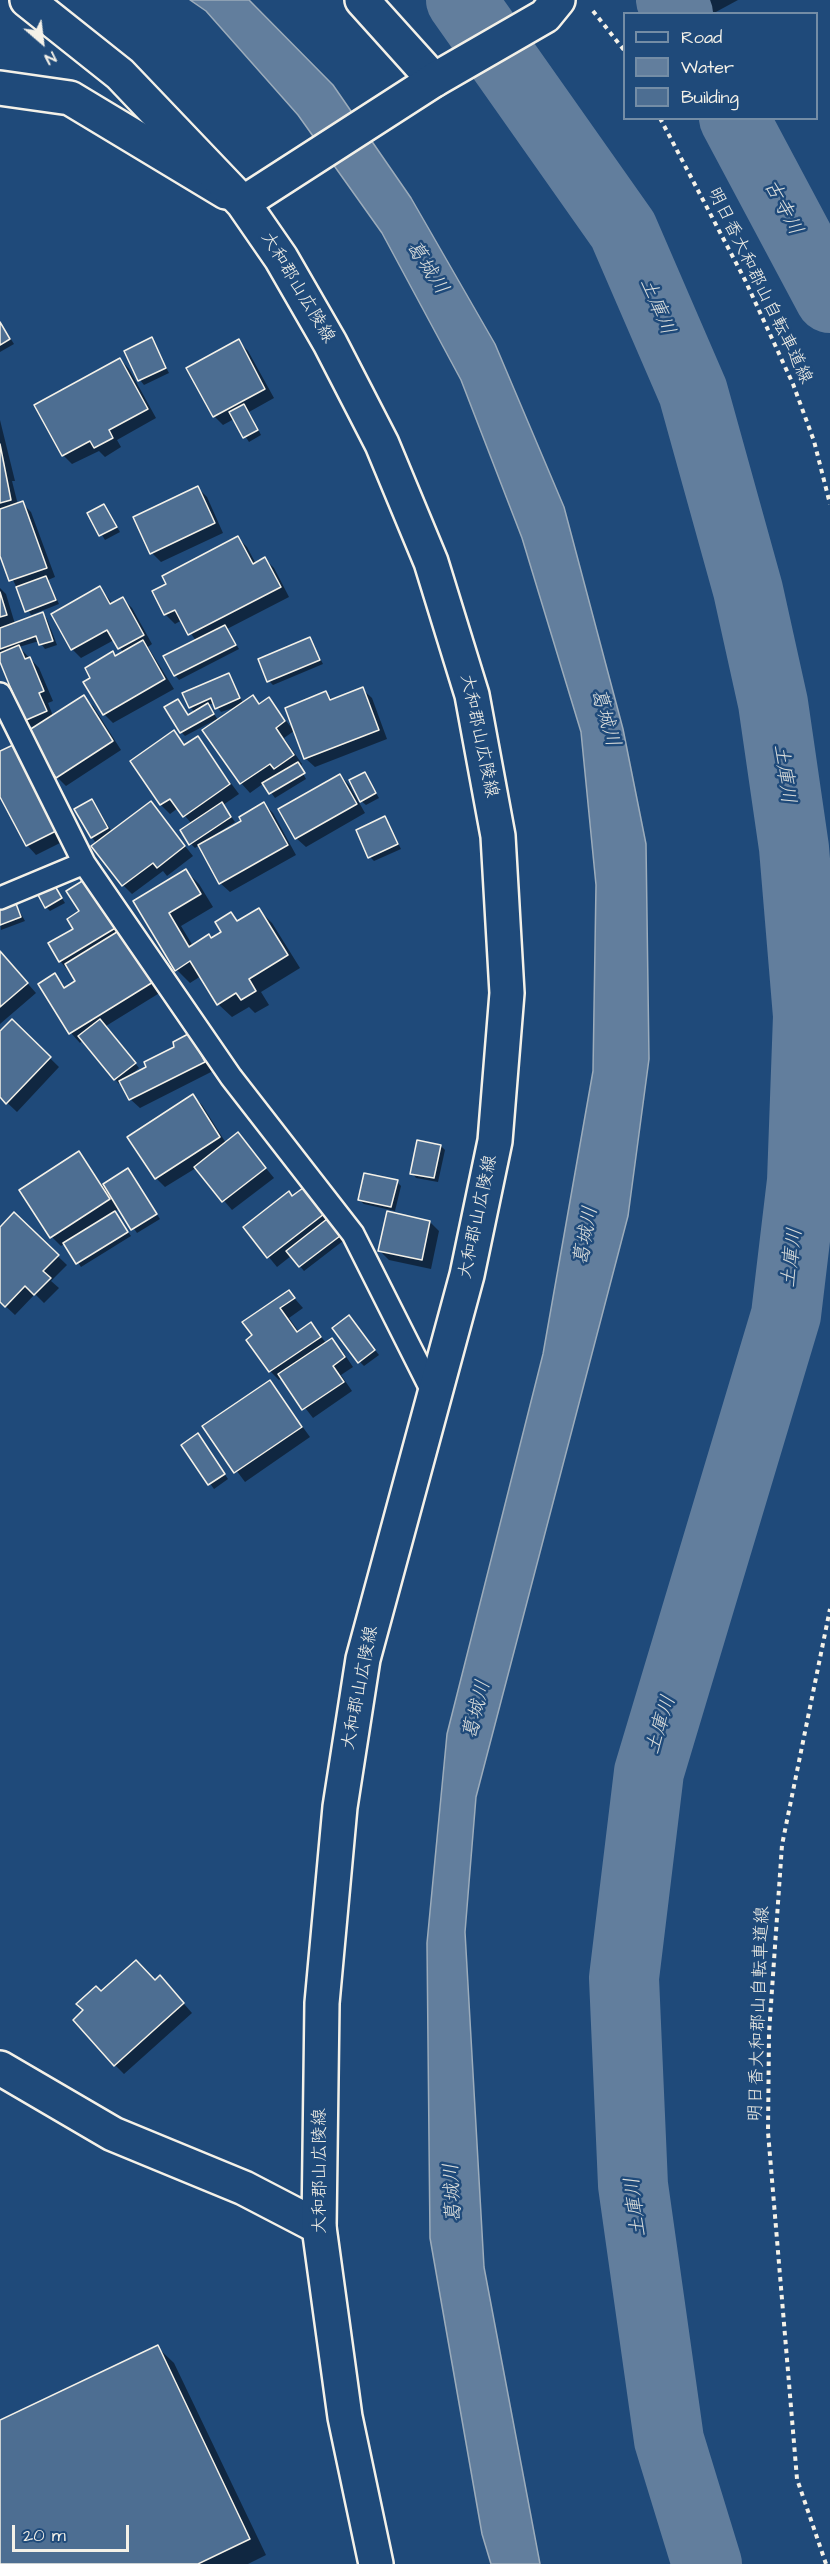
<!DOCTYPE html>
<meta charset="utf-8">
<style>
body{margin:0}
#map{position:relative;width:830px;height:2564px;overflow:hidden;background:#1f4a7a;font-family:"Architects Daughter",sans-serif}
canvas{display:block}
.legend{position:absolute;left:623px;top:12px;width:195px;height:108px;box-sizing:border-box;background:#1f4a7a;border:2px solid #748da6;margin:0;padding:8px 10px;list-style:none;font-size:18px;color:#f4f1e8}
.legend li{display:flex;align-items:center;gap:12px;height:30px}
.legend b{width:30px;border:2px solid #748da6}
.north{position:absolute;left:12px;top:12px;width:60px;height:60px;-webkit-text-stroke:4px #1f4a7a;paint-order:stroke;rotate:152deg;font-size:16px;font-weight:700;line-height:24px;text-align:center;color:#f4f1e8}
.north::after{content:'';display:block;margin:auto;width:21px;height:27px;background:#f4f1e8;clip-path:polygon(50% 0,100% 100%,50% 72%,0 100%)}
.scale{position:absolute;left:12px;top:2525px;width:117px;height:27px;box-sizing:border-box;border:3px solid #f4f1e8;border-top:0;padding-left:8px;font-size:18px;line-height:21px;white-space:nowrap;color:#f4f1e8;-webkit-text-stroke:4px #1f4a7a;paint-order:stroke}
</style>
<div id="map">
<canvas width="830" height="2564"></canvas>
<ul class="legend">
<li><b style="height:8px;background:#1f4a7a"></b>Road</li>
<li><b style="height:16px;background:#627e9d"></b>Water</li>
<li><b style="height:16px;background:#4d6e92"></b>Building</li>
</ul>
<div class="north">N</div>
<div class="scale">20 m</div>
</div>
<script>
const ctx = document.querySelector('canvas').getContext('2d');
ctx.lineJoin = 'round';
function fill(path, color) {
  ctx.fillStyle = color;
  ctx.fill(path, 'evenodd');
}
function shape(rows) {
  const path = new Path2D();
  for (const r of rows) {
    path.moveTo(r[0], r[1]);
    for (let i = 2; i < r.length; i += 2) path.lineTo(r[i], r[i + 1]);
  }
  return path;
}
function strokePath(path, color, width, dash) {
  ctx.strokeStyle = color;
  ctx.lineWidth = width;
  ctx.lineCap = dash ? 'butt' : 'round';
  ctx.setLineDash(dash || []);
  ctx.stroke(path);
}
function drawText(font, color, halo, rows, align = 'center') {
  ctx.font = font + ' "Architects Daughter","Klee One",sans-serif';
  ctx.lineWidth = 5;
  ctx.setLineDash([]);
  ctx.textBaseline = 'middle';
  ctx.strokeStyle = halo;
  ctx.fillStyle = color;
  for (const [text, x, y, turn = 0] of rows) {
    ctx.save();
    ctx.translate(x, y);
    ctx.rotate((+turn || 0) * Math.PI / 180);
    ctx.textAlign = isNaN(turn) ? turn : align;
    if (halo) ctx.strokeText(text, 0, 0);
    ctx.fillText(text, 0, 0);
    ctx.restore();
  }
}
const water = shape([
 [190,0,249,0,333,85,411,198,495,344,564,507,623,729,646,844,649,1059,628,1216,476,1797,465,1932,484,2267,540,2564,491,2564,482,2534,430,2238,427,1943,447,1734,543,1354,593,1071,596,885,581,732,522,538,461,380,382,233,298,115,206,11,190,0]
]);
const shadow = shape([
 [701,0,738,0,714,13],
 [0,322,14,344,0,352],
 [151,339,169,373,144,385,140,380],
 [238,341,248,351,274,398,249,412,261,435,249,442,234,419,223,425,214,416],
 [120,359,129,369,156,418,117,440,121,447,105,457,99,451,72,464,63,455],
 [0,420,15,481,12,481,18,505,22,503,31,512,55,577,48,580,59,604,31,615,0,555],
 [198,488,207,497,223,533,161,562,152,553],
 [104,506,120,532,105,540,89,514],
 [238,538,247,547,256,564,265,559,274,568,289,597,227,629,239,649,179,680,175,675,196,641,182,620,175,624,165,614,154,592],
 [0,588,6,594,15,624,43,614,47,619,57,645,45,649,39,641,19,647,39,668,53,701,48,703,53,716,83,697,93,706,121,750,66,786,57,777,34,729,25,720,0,658],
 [100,588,113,604,123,599,132,608,152,644,148,647,174,689,113,723,104,714,93,679,112,653,116,657,124,653,114,640,81,658,72,649],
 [310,639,323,664,273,685,269,681],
 [228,674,243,703,253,697,261,704,269,699,294,731,284,738,302,764,300,768,306,779,275,798,264,783,250,793,241,783,215,720,185,736,181,732,178,700,189,716,195,712,190,707],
 [214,703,221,712,239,706,218,720,208,705],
 [362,689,372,698,387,739,315,767,305,758,326,693,333,700],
 [174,732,186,746,197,738,239,794,223,805,235,822,216,834,217,836,243,822,264,804,273,813,296,855,230,892,220,883,199,845,195,848,191,844,192,824,178,808,170,814,161,805,132,761],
 [13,746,22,756,66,840,36,855,27,845,0,793,0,753],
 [365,774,379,798,366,805,361,801],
 [340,775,349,785,365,813,306,847,296,838],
 [151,803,193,856,167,876,163,871,132,894,123,885,92,837,96,806,112,832],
 [385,818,401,849,374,861,370,857],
 [186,871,199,884,213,907,181,926,193,946,223,932,231,914,239,922,259,910,272,923,300,968,261,992,269,1005,255,1013,249,1007,232,1017,218,1004,201,976,190,983,177,970,135,902],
 [92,876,166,989,106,1026,139,1068,128,1077,148,1068,176,1047,199,1044,213,1071,140,1108,130,1099,121,1082,119,1084,115,1079,83,1040,80,1043,71,1033,40,984,55,975,66,988,77,981,60,961,75,929],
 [55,887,65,903,50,911,46,907],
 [15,903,25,921,1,930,0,908],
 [0,952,36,993,0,1024],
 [12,1021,59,1067,17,1112,0,1096,0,1033],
 [193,1096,202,1105,226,1143,238,1134,274,1178,232,1210,196,1168,165,1187,156,1178],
 [441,1146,445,1150,438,1182,416,1178,412,1173],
 [79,1153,103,1186,128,1170,160,1219,137,1233,120,1208,114,1212,131,1236,81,1267,65,1243,61,1246,52,1237],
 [397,1182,401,1186,395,1211,364,1204,359,1200],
 [303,1190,343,1241,304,1271,291,1256,277,1267,245,1228],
 [14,1214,67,1265,51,1281,59,1288,44,1303,35,1294,15,1315,0,1301,0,1229],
 [430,1222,439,1231,431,1269,389,1260,380,1251],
 [289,1292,303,1308,289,1318,299,1332,311,1324,326,1343,331,1339,341,1349,353,1367,341,1375,352,1391,313,1418,282,1378,279,1380,270,1371,248,1340],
 [353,1322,379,1355,364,1366,360,1362],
 [270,1382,310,1437,245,1482,204,1427],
 [202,1440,228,1479,214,1489,183,1445],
 [155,1982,169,1987,192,2013,124,2074,115,2065,101,1993],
 [157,2347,174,2363,266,2555,248,2564,0,2564,0,2422]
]);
const river = shape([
 [461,0,623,230,693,392,748,590,773,703,794,848,808,1016,802,1181,786,1315,649,1772,624,1978,633,2185,669,2440,707,2564],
 [671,0,678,14],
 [734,118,830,298]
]);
const building = shape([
 [0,322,10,339,0,345,0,322],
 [152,337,166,368,138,381,124,351,152,337],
 [239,339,265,389,213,417,186,368,239,339],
 [120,358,148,409,109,430,113,438,94,448,90,441,62,456,34,405,120,358],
 [244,404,258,430,243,438,229,412,244,404],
 [0,444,11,500,0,503,0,444],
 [198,486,215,523,150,554,133,517,198,486],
 [23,501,47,568,9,581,0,556,0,509,23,501],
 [104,504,117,527,99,536,87,513,104,504],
 [238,536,253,564,265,557,281,587,188,635,175,610,164,615,152,591,166,584,162,576,238,536],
 [46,576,56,600,25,612,16,587,46,576],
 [100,586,110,604,123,597,144,635,118,649,107,630,71,650,51,614,100,586],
 [0,592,7,615,0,617,0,592],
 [43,612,53,641,39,645,36,636,0,649,0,628,43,612],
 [225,625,236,645,174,676,163,656,225,625],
 [310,637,320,660,267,682,258,659,310,637],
 [143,640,165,679,103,715,83,682,90,678,85,668,113,651,115,656,143,640],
 [19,645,25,659,30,657,44,691,39,693,47,711,24,721,0,662,0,653,19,645],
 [229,673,240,698,215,709,211,698,189,708,182,693,229,673],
 [363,687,379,730,304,759,285,708,326,691,330,700,363,687],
 [84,695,113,741,56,778,26,732,84,695],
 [253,695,259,704,269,697,285,721,276,728,294,755,274,769,270,764,240,784,202,730,253,695],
 [178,699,188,715,208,703,214,714,180,733,164,707,178,699],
 [174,730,184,745,198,736,230,784,183,817,170,799,160,805,130,761,174,730],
 [13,745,58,830,26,846,0,797,0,751,13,745],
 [298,762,305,773,269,794,262,783,298,762],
 [365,772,376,793,360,802,349,780,365,772],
 [340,774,357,804,295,839,278,809,340,774],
 [92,799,108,828,91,838,74,809,92,799],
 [151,801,185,846,157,868,153,863,122,886,91,846,151,801],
 [222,802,231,817,189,845,180,830,222,802],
 [264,802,288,845,219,884,198,845,241,821,239,817,264,802],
 [385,816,398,844,368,858,356,830,385,816],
 [186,869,201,894,169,913,189,947,209,934,211,938,221,932,215,922,231,912,237,921,259,908,288,955,249,979,256,991,241,1000,236,993,217,1005,190,961,175,971,133,901,186,869],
 [92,875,122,924,59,962,48,943,73,929,67,919,79,911,66,891,92,875],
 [55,886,62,898,45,908,38,895,55,886],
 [15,901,21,917,0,925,0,907,15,901],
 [125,927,158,979,69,1034,38,984,55,973,64,988,75,981,65,964,125,927],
 [0,951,28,983,0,1007,0,951],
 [12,1019,51,1057,6,1104,0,1097,0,1031,12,1019],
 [100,1019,136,1063,114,1080,78,1036,100,1019],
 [190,1033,205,1062,129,1100,119,1081,146,1067,144,1062,174,1047,173,1042,190,1033],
 [193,1094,220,1137,155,1179,127,1137,193,1094],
 [238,1132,266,1168,222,1202,194,1167,238,1132],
 [417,1140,441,1145,434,1178,410,1174,417,1140],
 [79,1151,110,1199,50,1238,19,1190,79,1151],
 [128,1168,157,1214,131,1230,103,1184,128,1168],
 [364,1173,398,1180,391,1207,358,1200,364,1173],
 [303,1188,324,1214,267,1258,243,1227,289,1191,292,1196,303,1188],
 [115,1211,128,1232,76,1264,63,1243,115,1211],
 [387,1211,430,1221,422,1260,378,1251,387,1211],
 [14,1212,59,1255,43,1271,51,1278,34,1295,25,1286,5,1307,0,1302,0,1227,14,1212],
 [327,1219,340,1236,299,1267,286,1251,327,1219],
 [289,1290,295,1298,280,1308,297,1332,311,1322,321,1337,269,1372,246,1340,252,1335,242,1322,289,1290],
 [349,1315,375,1350,358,1363,332,1328,349,1315],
 [332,1338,345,1357,333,1366,344,1382,302,1410,278,1374,332,1338],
 [270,1380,302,1427,234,1473,202,1426,270,1380],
 [198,1433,225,1474,208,1485,181,1445,198,1433],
 [136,1960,155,1980,160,1975,184,2003,114,2066,73,2020,83,2010,76,2004,96,1986,101,1991,136,1960],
 [158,2345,250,2539,198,2564,0,2564,0,2420,158,2345]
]);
const path = shape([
 [593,11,624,50],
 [660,118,745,280,793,384,814,441,830,504],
 [826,2564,797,2479,768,2132,769,2033,782,1845,830,1609]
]);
const lane = shape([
 [0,694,84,863],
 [0,898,84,863,231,1077,353,1234,434,1395]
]);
const street = shape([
 [362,0,434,80],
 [0,88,70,98,226,192],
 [0,2068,113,2134,244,2188,319,2227]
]);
const secondary = shape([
 [27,0,120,74,243,203,281,258,330,343,382,444,431,562,472,695,498,836,507,993,495,1141,467,1275,363,1659,340,1807,322,2003,319,2227,345,2417,376,2564],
 [243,203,434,80,545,16,558,0]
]);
const streetNames = [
 ["明日香大和郡山自転車道線",759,286,64],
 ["大和郡山広陵線",297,288,59],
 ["大和郡山広陵線",478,736,78],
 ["大和郡山広陵線",479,1217,-78],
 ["大和郡山広陵線",361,1688,-79],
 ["明日香大和郡山自転車道線",760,2014,-88],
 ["大和郡山広陵線",321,2171,-90]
];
const waterNames = [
 ["古寺川",782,208,62],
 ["葛城川",426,268,57],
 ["土庫川",656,307,67],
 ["葛城川",604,718,74],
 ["土庫川",783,774,82],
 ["葛城川",587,1236,-80],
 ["土庫川",793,1258,-83],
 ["葛城川",478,1710,-76],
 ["土庫川",662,1725,-73],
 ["葛城川",454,2193,-93],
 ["土庫川",637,2207,-97]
];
fill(water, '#627e9d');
strokePath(water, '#9cacbb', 1.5);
fill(shadow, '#0007');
strokePath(river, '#627e9d', 70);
fill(building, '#4d6e92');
strokePath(building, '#f4f1e8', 1.5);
strokePath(lane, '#f4f1e8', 26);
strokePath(street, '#f4f1e8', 38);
strokePath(secondary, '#f4f1e8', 38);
strokePath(path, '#f4f1e8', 4, [4.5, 4.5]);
strokePath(lane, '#1f4a7a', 21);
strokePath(street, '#1f4a7a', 33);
strokePath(secondary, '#1f4a7a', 33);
drawText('18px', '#f4f1e8', '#1f4a7a', streetNames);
drawText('italic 20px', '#dee0dd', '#1f4a7a', waterNames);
</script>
